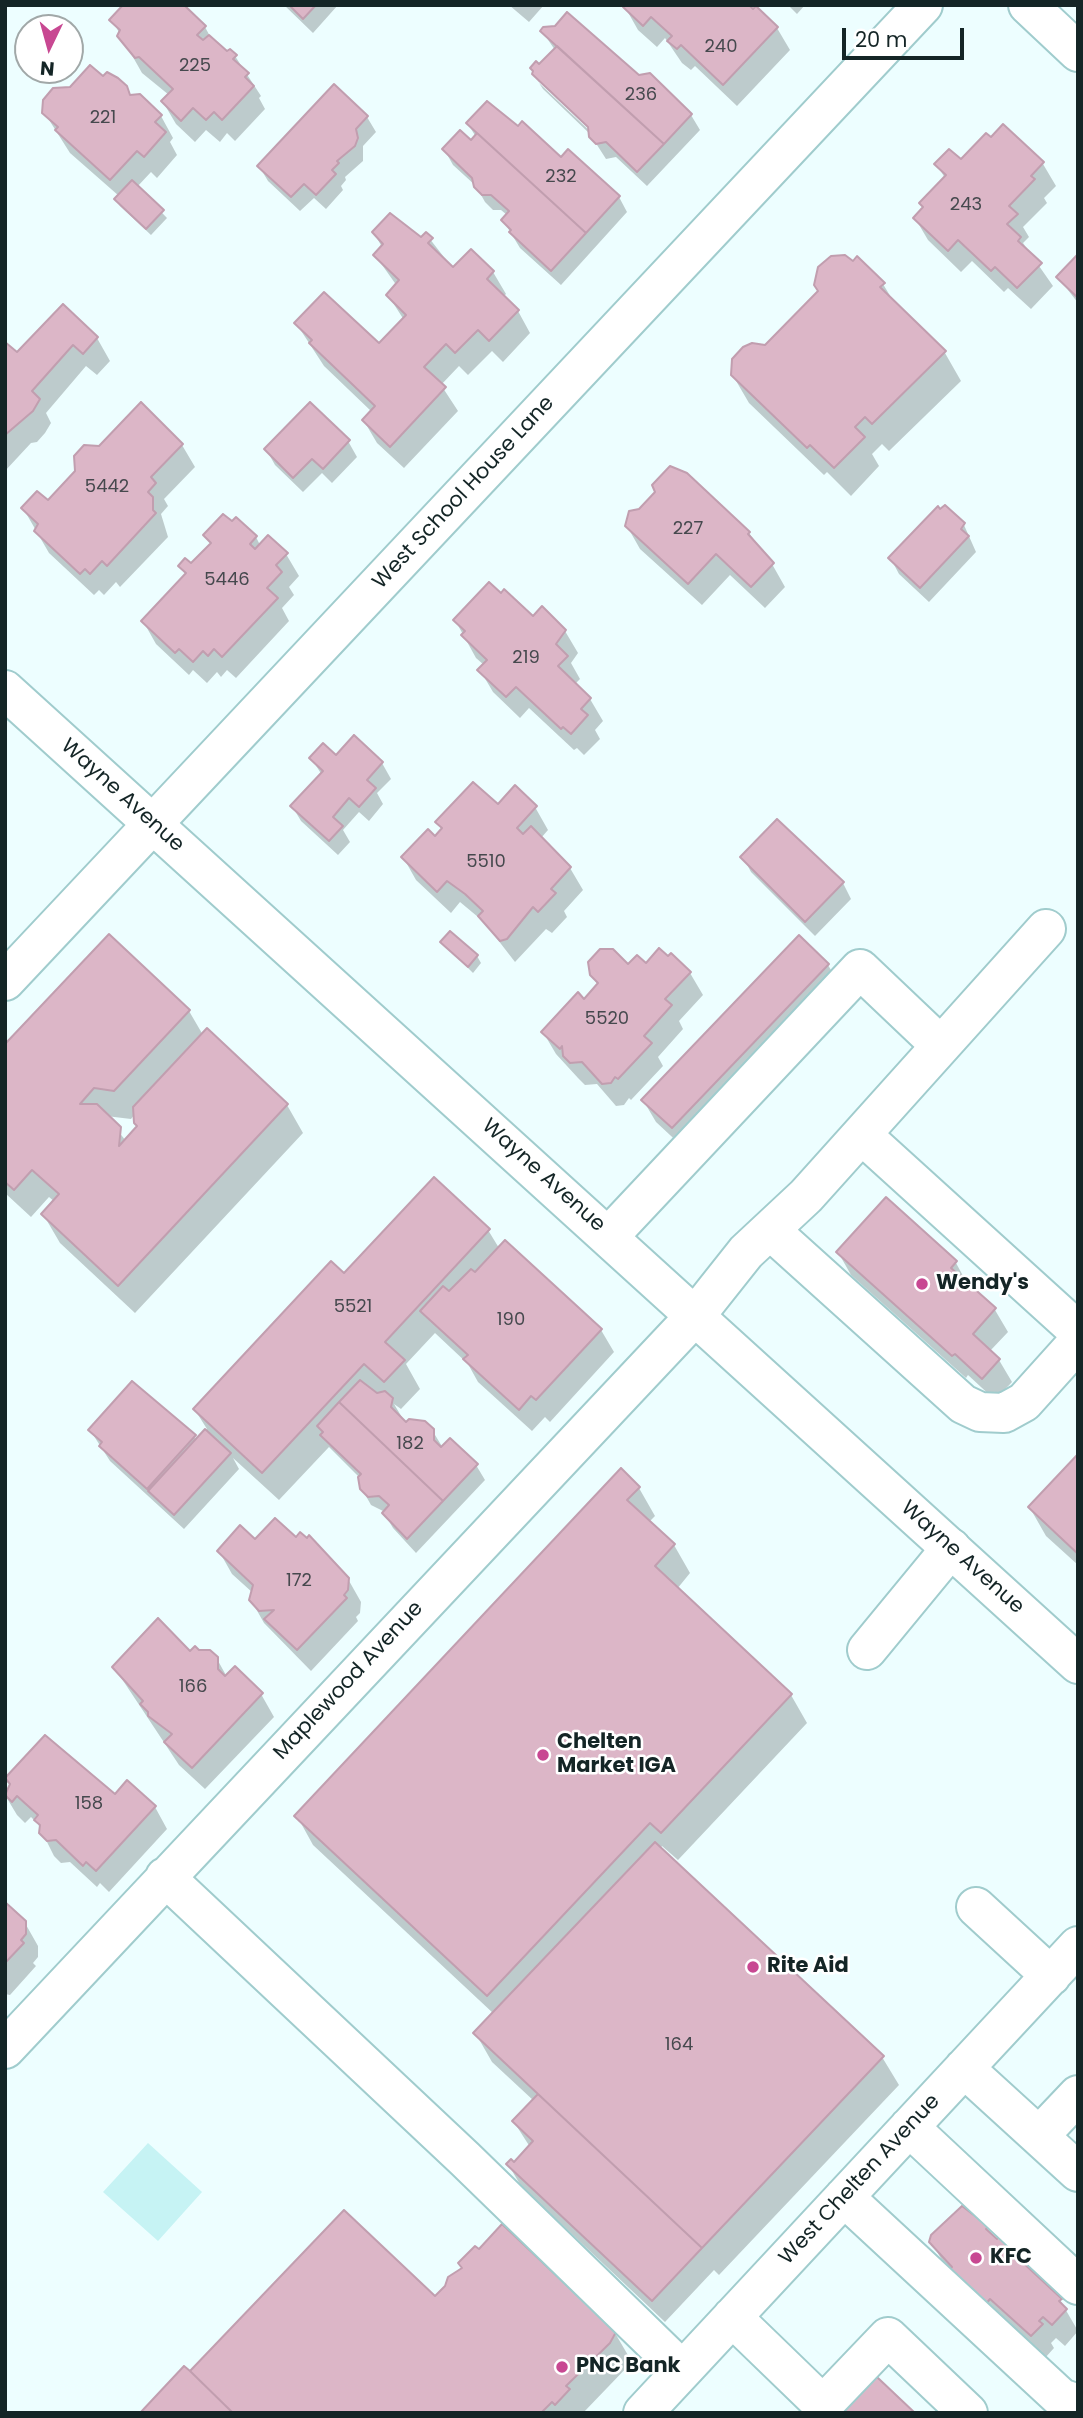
<!DOCTYPE html>
<style>
body{margin:0}
#map{position:relative;width:1083px;height:2418px;overflow:hidden;background:#edfeff;font-family:Poppins,sans-serif}
canvas{display:block}
.frame{position:absolute;inset:0;border:7px solid #142526;pointer-events:none}
.north{position:absolute;left:14px;top:14px;width:70px;height:70px;box-sizing:border-box;background:#fff;border:2px solid #a1a8a8;border-radius:50%;rotate:185deg;font-size:19px;font-weight:700;line-height:28px;text-align:center;color:#142526}
.north::after{content:'';display:block;margin:auto;width:24px;height:32px;background:#c84892;clip-path:polygon(50% 0,100% 100%,50% 72%,0 100%)}
.scale{position:absolute;left:842px;top:28px;width:122px;height:32px;box-sizing:border-box;border:4px solid #142526;border-top:0;padding-left:9px;font-size:21px;line-height:24px;white-space:nowrap;color:#142526;-webkit-text-stroke:5px #fff;paint-order:stroke}
</style>
<div id="map">
<canvas width="1083" height="2418"></canvas>
<div class="frame"></div>
<div class="north">N</div>
<div class="scale">20 m</div>
</div>
<script>
const ctx = document.querySelector('canvas').getContext('2d');
ctx.lineJoin = 'round';
function fill(path, color) {
  ctx.fillStyle = color;
  ctx.fill(path, 'evenodd');
}
function shape(rows) {
  const path = new Path2D();
  for (const r of rows) {
    path.moveTo(r[0], r[1]);
    for (let i = 2; i < r.length; i += 2) path.lineTo(r[i], r[i + 1]);
  }
  return path;
}
function strokePath(path, color, width, dash) {
  ctx.strokeStyle = color;
  ctx.lineWidth = width;
  ctx.lineCap = dash ? 'butt' : 'round';
  ctx.setLineDash(dash || []);
  ctx.stroke(path);
}
function drawText(font, color, halo, rows, align = 'center') {
  ctx.font = font + ' Poppins,sans-serif';
  ctx.lineWidth = 5;
  ctx.setLineDash([]);
  ctx.textBaseline = 'middle';
  ctx.strokeStyle = halo;
  ctx.fillStyle = color;
  for (const [text, x, y, turn = 0] of rows) {
    ctx.save();
    ctx.translate(x, y);
    ctx.rotate((+turn || 0) * Math.PI / 180);
    ctx.textAlign = isNaN(turn) ? turn : align;
    if (halo) ctx.strokeText(text, 0, 0);
    ctx.fillText(text, 0, 0);
    ctx.restore();
  }
}
const green = shape([
 [148,2143,202,2192,158,2241,103,2192]
]);
const shadow = shape([
 [284,5,338,5,313,33],
 [509,5,544,5,529,22],
 [788,5,805,5,797,14],
 [625,7,777,28,790,50,737,106,695,66,691,70,682,63,665,38,657,47,638,30],
 [112,20,205,27,212,40,227,54,235,56,261,96,259,98,265,109,235,141,227,133,220,142,206,130,195,142,176,124,163,102,169,95,142,73],
 [542,31,638,77,691,115,700,130,647,186,616,157,606,159,590,134,543,89,539,83,594,135,596,132,541,80,539,82,534,74,555,50],
 [103,78,125,87,131,96,161,116,173,138,170,142,177,155,157,178,151,172,137,187,167,218,151,235,120,206,116,199,119,196,70,153,44,112,70,89],
 [367,117,376,132,363,146,363,161,345,177,346,180,341,186,343,190,326,209,314,198,300,211,268,181,259,166],
 [468,124,561,159,619,197,627,212,561,285,520,248,503,220,507,215,501,210,493,210,485,202,476,186,453,165,444,149,471,143,476,137],
 [1003,127,1043,164,1056,186,1044,198,1047,203,1023,227,1029,237,1023,243,1053,286,1031,309,1008,288,1004,292,972,261,961,272,928,240,915,218,945,178,937,165,961,162],
 [374,233,421,239,426,234,454,270,493,272,506,294,503,297,518,311,530,333,503,362,492,351,468,375,459,366,441,385,458,411,404,468,377,443,364,421,372,412,324,366,296,323,379,346,404,320,388,295,397,286,375,255,382,247],
 [1078,256,1078,303,1058,277],
 [883,284,895,304,945,353,961,381,889,451,882,444,872,454,879,466,851,496,827,472,824,475,749,403,732,374,766,347],
 [63,307,97,338,110,361,97,375,86,366,46,413,51,423,45,433,37,442,31,443,5,471,5,344,17,354],
 [348,441,357,457,332,483,322,473,303,492,275,465,266,449],
 [182,445,195,467,164,499,168,506,161,514,168,537,120,587,116,582,104,595,99,590,94,595,49,553,23,508,48,503],
 [686,474,749,533,772,564,785,587,765,608,730,575,702,605,640,549,627,526,657,492],
 [945,507,964,525,976,552,929,602,899,574,891,559],
 [205,535,256,537,260,545,286,554,299,576,289,587,294,595,282,608,289,621,236,678,227,670,221,677,217,672,207,683,193,670,189,675,156,644,143,621,186,576,180,566,191,566,211,545],
 [533,619,565,631,578,653,571,663,580,679,575,684,590,699,603,721,595,730,600,739,584,755,577,748,574,750,529,708,520,718,493,692,480,670,484,665,476,658,455,620],
 [354,738,382,763,391,779,377,793,383,804,369,821,359,812,343,830,350,842,338,855,301,821,292,806,322,775,311,758,336,757],
 [498,807,535,807,548,830,541,838,570,868,583,890,564,911,567,917,552,933,546,929,515,962,484,922,460,902,451,913,416,880,403,857,435,838,442,830,438,822],
 [743,857,843,883,851,899,815,936,751,872],
 [799,937,828,965,841,987,685,1149,656,1122,643,1100],
 [442,942,477,956,481,963,473,973],
 [628,966,690,973,703,995,679,1021,683,1029,658,1057,663,1066,631,1100,629,1098,624,1105,616,1106,597,1084,585,1085,578,1078,556,1054,543,1032,585,1001,598,986,592,975],
 [189,1011,203,1035,287,1105,303,1133,135,1313,60,1243,43,1214,55,1202,49,1197,31,1217,5,1193,5,1047],
 [135,1114,138,1128,126,1141,106,1116,131,1119],
 [488,1230,499,1248,601,1330,614,1352,550,1422,545,1417,532,1431,478,1382,468,1364,435,1333,406,1364,420,1389,401,1409,394,1404,406,1424,432,1430,443,1448,476,1465,485,1480,416,1553,393,1528,383,1511,371,1505,362,1489,360,1478,329,1447,279,1500,233,1458,239,1469,184,1529,110,1461,90,1430,149,1395,197,1440,207,1429,195,1410,344,1275],
 [838,1252,956,1263,968,1285,995,1310,1008,1332,990,1351,999,1360,1012,1382,995,1400,968,1375,966,1378,851,1275],
 [1078,1456,1078,1565,1046,1536,1030,1508],
 [639,1488,655,1516,649,1522,674,1545,690,1573,677,1589,791,1695,807,1723,678,1860,662,1846,660,1849,882,2057,899,2085,719,2275,714,2270,665,2322,521,2186,508,2164,514,2164,530,2147,514,2122,534,2101,492,2062,476,2034,494,2014,313,1845,297,1816],
 [255,1542,348,1579,361,1602,360,1613,356,1617,358,1621,311,1671,264,1623,251,1600,253,1593,232,1574,219,1551],
 [199,1652,217,1659,227,1677,261,1694,274,1717,205,1789,179,1765,114,1667],
 [11,1785,115,1796,155,1807,167,1829,109,1892,100,1883,97,1887,70,1862,61,1863,54,1856,38,1824,31,1817,25,1823,17,1815,5,1795],
 [5,1904,25,1923,38,1946,38,1957,33,1963,36,1966,10,1995,5,1994],
 [986,2227,997,2241,1001,2237,1038,2270,1035,2276,1060,2300,1078,2331,1065,2346,1056,2338,1051,2343,1054,2348,1045,2358,944,2264,931,2241],
 [435,2298,615,2333,632,2362,583,2413,142,2413,195,2379]
]);
const building = shape([
 [123,5,184,5,206,26,197,35,203,40,209,35,227,51,230,49,237,55,233,59,249,73,245,77,254,86,222,120,214,112,206,120,193,108,181,121,161,101,173,89,139,57,135,58,117,36,120,30,109,20,123,5],
 [289,5,316,5,303,19,289,5],
 [625,5,749,5,753,9,756,6,778,27,723,85,681,45,677,49,667,41,672,36,651,17,643,26,623,7,625,5],
 [567,12,639,75,650,73,692,114,664,144,540,31,543,27,555,26,567,12],
 [557,46,664,144,637,172,606,142,596,144,589,137,588,127,532,74,533,71,530,68,536,61,539,64,557,46],
 [90,65,103,76,107,72,118,78,127,86,130,95,140,94,162,115,155,122,166,132,144,157,137,151,110,180,55,130,58,127,42,113,43,100,53,88,70,87,90,65],
 [334,84,368,116,356,129,358,138,355,146,337,161,339,163,332,170,336,174,316,195,304,184,291,197,257,166,334,84],
 [487,101,518,126,522,121,561,157,568,149,620,196,586,233,466,123,487,101],
 [1003,124,1044,162,1031,176,1035,179,1009,206,1018,214,1007,224,1021,237,1018,241,1042,263,1017,288,995,267,991,271,958,240,948,251,913,218,923,207,919,203,946,175,934,164,949,149,961,159,986,133,991,137,1003,124],
 [460,130,471,140,477,133,586,233,551,271,509,232,511,230,501,220,509,211,491,195,482,195,474,187,472,178,442,149,460,130],
 [132,180,164,210,146,229,114,199,132,180],
 [390,213,421,237,426,232,433,238,428,243,453,267,471,249,494,271,487,279,519,310,489,341,478,330,455,353,446,344,424,367,446,387,390,447,362,420,375,406,309,343,312,340,294,323,324,292,379,343,406,315,386,295,399,280,373,255,383,244,372,232,390,213],
 [1078,254,1078,298,1056,277,1078,254],
 [845,255,853,261,857,256,885,283,880,287,946,351,872,424,865,417,855,427,865,437,834,468,810,445,807,448,731,375,732,359,743,347,752,343,765,345,818,291,814,285,818,267,831,256,845,255],
 [63,304,98,337,83,354,73,345,32,391,40,399,33,411,5,435,5,342,17,352,63,304],
 [141,402,183,444,151,477,156,483,148,492,153,497,153,510,156,513,107,566,102,561,90,574,85,569,80,574,34,531,38,524,21,508,37,491,48,500,75,471,74,456,84,445,99,446,141,402],
 [310,402,350,440,323,469,312,459,293,478,264,449,310,402],
 [670,466,687,473,750,532,748,534,774,563,751,587,716,554,688,584,625,526,629,511,639,509,655,492,652,485,670,466],
 [945,505,965,523,961,529,969,536,920,588,888,558,938,506,940,509,945,505],
 [223,514,232,521,236,517,257,536,250,544,255,549,268,535,288,553,276,565,282,572,267,588,278,598,222,657,214,649,208,656,203,651,193,662,179,649,175,653,141,621,186,573,178,566,185,558,191,563,211,543,203,535,223,514],
 [489,582,501,593,504,589,533,616,542,606,566,630,556,644,568,656,558,666,591,698,581,709,588,715,571,734,563,727,561,729,516,687,506,697,477,670,487,660,461,635,465,631,453,620,489,582],
 [354,735,383,762,367,780,376,788,359,807,349,798,333,817,343,826,329,841,290,806,323,771,309,758,323,743,336,755,354,735],
 [473,782,498,804,515,785,537,806,517,828,523,834,531,826,571,867,551,889,556,893,538,912,533,907,507,939,500,941,478,916,483,911,465,894,447,881,437,892,401,857,428,829,435,836,442,828,435,822,473,782],
 [777,819,844,882,805,922,740,857,777,819],
 [450,931,478,955,468,967,440,942,450,931],
 [109,934,190,1010,114,1091,94,1088,80,1104,97,1104,121,1127,119,1146,137,1126,134,1123,133,1107,207,1028,288,1104,118,1286,41,1214,59,1194,32,1170,14,1190,5,1182,5,1044,109,934],
 [799,935,829,964,672,1128,641,1100,799,935],
 [659,948,668,956,671,953,691,972,665,999,672,1005,644,1036,652,1043,618,1079,615,1077,611,1083,602,1084,582,1062,570,1063,563,1056,562,1046,560,1049,541,1032,578,992,584,999,598,983,590,975,588,962,600,949,613,949,628,964,637,955,646,963,659,948],
 [434,1177,490,1229,385,1342,405,1360,384,1382,364,1364,262,1473,193,1409,331,1261,344,1273,434,1177],
 [886,1197,957,1261,951,1268,996,1308,973,1334,1000,1359,982,1379,955,1354,952,1356,836,1252,886,1197],
 [505,1240,602,1329,536,1400,531,1396,519,1410,463,1359,468,1355,420,1311,443,1286,449,1291,471,1269,475,1272,505,1240],
 [360,1380,377,1393,385,1391,393,1398,391,1407,406,1422,409,1419,425,1421,434,1429,434,1440,441,1447,450,1438,478,1464,443,1501,339,1402,360,1380],
 [132,1381,196,1435,147,1489,99,1446,102,1442,88,1430,132,1381],
 [339,1402,443,1501,407,1539,382,1513,389,1505,379,1496,368,1497,360,1489,358,1477,361,1474,320,1435,323,1432,317,1426,339,1402],
 [205,1429,231,1453,174,1515,148,1491,205,1429],
 [1078,1454,1078,1554,1028,1507,1078,1454],
 [621,1468,640,1487,627,1500,675,1544,655,1566,792,1694,661,1833,650,1823,487,1996,294,1816,621,1468],
 [275,1518,296,1537,300,1532,307,1538,309,1535,349,1578,348,1590,344,1595,347,1598,297,1650,264,1619,274,1610,259,1611,249,1600,253,1585,217,1551,240,1525,255,1539,275,1518],
 [158,1618,190,1651,195,1646,199,1650,210,1650,218,1657,218,1669,225,1676,235,1666,263,1693,192,1768,164,1742,172,1734,148,1716,148,1712,140,1704,143,1701,112,1667,158,1618],
 [45,1735,115,1794,127,1780,156,1806,96,1871,86,1862,83,1866,56,1840,47,1841,39,1833,40,1825,34,1820,38,1815,17,1796,12,1802,5,1795,10,1784,5,1778,45,1735],
 [655,1842,884,2056,702,2248,473,2033,655,1842],
 [5,1902,26,1921,26,1934,21,1940,24,1943,5,1963,5,1902],
 [538,2094,702,2248,652,2301,506,2164,511,2159,514,2162,533,2141,512,2121,538,2094],
 [962,2206,988,2226,986,2229,997,2239,1001,2234,1023,2255,1019,2259,1062,2299,1059,2301,1067,2309,1052,2325,1043,2317,1039,2321,1043,2324,1031,2336,990,2299,984,2306,948,2271,952,2267,929,2242,931,2235,962,2206],
 [344,2210,435,2296,445,2286,448,2277,462,2268,458,2263,475,2246,479,2249,502,2224,616,2332,610,2343,566,2386,570,2389,555,2405,552,2402,541,2413,233,2413,190,2371,344,2210],
 [184,2366,190,2371,233,2413,140,2413,184,2366],
 [875,2377,878,2378,915,2413,840,2413,875,2377]
]);
const minor = shape([
 [1028,5,1078,52],
 [5,981,923,5],
 [862,1135,1078,1331],
 [771,1231,963,1404,980,1412,1004,1413,1024,1402,1078,1342],
 [609,1236,860,969,940,1045],
 [867,1650,951,1548],
 [165,1877,465,2159,682,2370],
 [976,1907,1051,1976],
 [5,2049,696,1315,746,1252,806,1196,1046,929],
 [964,2068,1078,2172],
 [909,2127,1078,2285],
 [1040,2135,1078,2095],
 [844,2197,1061,2398,1078,2404],
 [732,2317,823,2405,888,2337,968,2413],
 [643,2413,1078,1946]
]);
const major = shape([
 [5,690,1078,1664]
]);
const markers = [
 [922,1284,7,"#c84892"],
 [543,1755,7,"#c84892"],
 [753,1967,7,"#c84892"],
 [976,2258,7,"#c84892"],
 [562,2367,7,"#c84892"]
];
const numberNames = [
 ["240",721,47],
 ["225",195,66],
 ["236",641,95],
 ["221",103,118],
 ["232",561,177],
 ["243",966,205],
 ["5442",107,487],
 ["227",688,529],
 ["5446",227,580],
 ["219",526,658],
 ["5510",486,862],
 ["5520",607,1019],
 ["5521",353,1307],
 ["190",511,1320],
 ["182",410,1444],
 ["172",299,1581],
 ["166",193,1687],
 ["158",89,1804],
 ["164",679,2045]
];
const streetNames = [
 ["West School House Lane",464,493,-47],
 ["Wayne Avenue",122,796,42],
 ["Wayne Avenue",543,1176,42],
 ["Wayne Avenue",962,1558,42],
 ["Maplewood Avenue",349,1681,-47],
 ["West Chelten Avenue",860,2180,-47]
];
const poiNames = [
 ["Wendy's",936,1284],
 ["Chelten",557,1743],
 ["Market IGA",557,1767],
 ["Rite Aid",767,1967],
 ["KFC",990,2258],
 ["PNC Bank",576,2367]
];
fill(green, '#c6f3f4');
fill(shadow, '#0003');
fill(building, '#dcb6c7');
strokePath(building, '#c19eaf', 2);
strokePath(minor, '#a0cccd', 42);
strokePath(major, '#a0cccd', 42);
strokePath(minor, '#fff', 38);
strokePath(major, '#fff', 38);
for (const [x, y, r, color] of markers) {
  const dot = new Path2D();
  dot.arc(x, y, r, 0, 2 * Math.PI);
  ctx.fillStyle = color;
  ctx.fill(dot);
  strokePath(dot, '#fff', 2.5);
}
drawText('18px', '#46494e', null, numberNames);
drawText('21px', '#142526', '#fff', streetNames);
drawText('bold 21px', '#142526', '#fff', poiNames, 'left');
</script>
